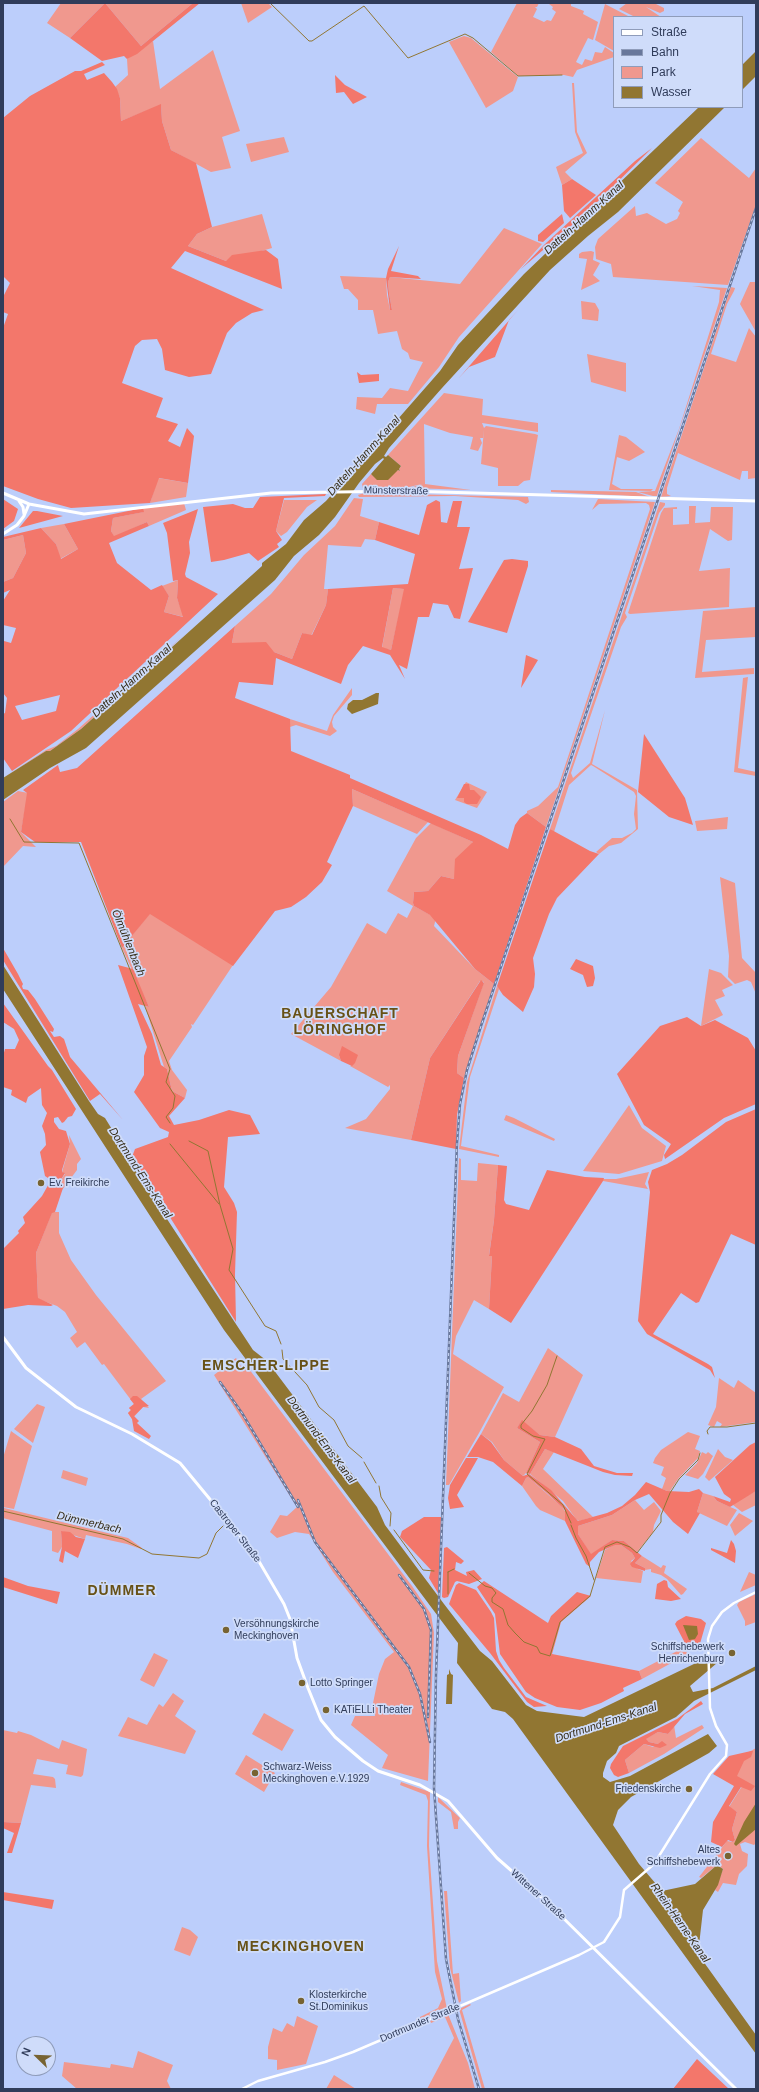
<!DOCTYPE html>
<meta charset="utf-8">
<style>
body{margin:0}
#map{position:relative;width:759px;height:2092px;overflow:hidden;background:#bccefb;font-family:Arial,sans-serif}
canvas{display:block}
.frame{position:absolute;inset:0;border:4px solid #303c5a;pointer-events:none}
.legend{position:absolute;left:613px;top:16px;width:130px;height:92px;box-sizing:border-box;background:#cfdcfa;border:1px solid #8f9cba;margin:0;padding:5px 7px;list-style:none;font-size:12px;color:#303c5a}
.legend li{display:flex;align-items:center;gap:8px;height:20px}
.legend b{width:20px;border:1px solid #8f9cba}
.north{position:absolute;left:16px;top:2036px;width:40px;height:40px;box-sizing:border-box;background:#cfdcfa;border:1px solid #8f9cba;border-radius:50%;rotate:293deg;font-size:11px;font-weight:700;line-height:16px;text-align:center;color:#303c5a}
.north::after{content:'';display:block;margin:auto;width:14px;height:18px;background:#776332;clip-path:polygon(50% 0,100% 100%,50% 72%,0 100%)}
</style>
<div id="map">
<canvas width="759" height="2092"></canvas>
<div class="frame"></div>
<ul class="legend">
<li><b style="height:5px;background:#fff"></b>Straße</li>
<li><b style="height:5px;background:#68779b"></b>Bahn</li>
<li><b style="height:11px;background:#f0988e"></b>Park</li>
<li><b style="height:11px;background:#917632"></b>Wasser</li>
</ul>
<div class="north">N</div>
</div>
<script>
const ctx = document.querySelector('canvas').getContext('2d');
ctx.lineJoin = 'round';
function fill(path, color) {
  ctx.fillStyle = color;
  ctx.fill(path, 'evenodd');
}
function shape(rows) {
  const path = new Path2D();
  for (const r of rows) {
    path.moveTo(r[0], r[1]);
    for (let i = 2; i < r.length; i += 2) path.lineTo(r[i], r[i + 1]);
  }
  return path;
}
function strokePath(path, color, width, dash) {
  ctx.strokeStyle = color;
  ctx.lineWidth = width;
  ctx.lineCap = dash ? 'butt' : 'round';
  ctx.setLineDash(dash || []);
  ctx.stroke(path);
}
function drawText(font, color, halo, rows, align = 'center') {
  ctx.font = font + ' Arial,sans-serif';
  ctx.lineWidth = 3.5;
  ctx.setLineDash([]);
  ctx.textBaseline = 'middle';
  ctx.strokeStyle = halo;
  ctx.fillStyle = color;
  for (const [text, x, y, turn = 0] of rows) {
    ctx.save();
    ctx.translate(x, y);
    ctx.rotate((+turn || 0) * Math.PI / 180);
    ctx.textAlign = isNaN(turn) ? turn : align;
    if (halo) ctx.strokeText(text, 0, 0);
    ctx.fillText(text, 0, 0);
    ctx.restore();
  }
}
const green = shape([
 [61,3,193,3,141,46,105,3,70,38,47,23],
 [241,3,268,3,272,7,248,23],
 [517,3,539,3,537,7,535,7,537,9,533,17,544,22,547,20,551,21,556,12,552,9,553,7,549,4,550,3,571,3,571,6,584,11,583,14,598,22,593,40,588,38,576,62,582,65,585,59,592,61,595,52,602,53,605,47,614,53,614,57,577,70,573,77,564,75,518,76,491,52],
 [627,3,654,3,664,8,664,11,660,13,646,7,661,17,635,17,619,9],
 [605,4,630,17,614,17,614,51,595,40],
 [464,36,471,38,518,77,513,91,486,108,449,42],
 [153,41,160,89,213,50,240,131,222,137,231,168,211,172,171,150,162,121,161,105,121,121,120,98,115,87,128,75,127,59],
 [572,83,574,83,577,132,587,153,565,172,572,179,562,185,556,167,583,153,575,132],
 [284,137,289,152,251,162,246,144],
 [701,138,749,178,756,168,756,205,728,285,613,277,611,264,596,259,595,247,598,239,635,206,636,216,647,213,666,224,677,219,680,213,678,211,683,202,655,183],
 [262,214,272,248,226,261,188,246,197,234,212,227],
 [504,228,542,244,459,337,439,367,408,404,377,404,375,414,356,409,357,397,382,398,390,388,408,391,423,362,410,359,408,353,402,349,397,331,378,334,373,310,358,310,358,300,348,289,344,289,340,276,386,278,387,295,390,310,392,310,389,293,388,282,390,277,460,284],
 [591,251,594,252,593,260,600,263,593,275,600,281,581,290,587,259,579,258,579,254,582,252],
 [750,282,756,282,756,332,740,304],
 [692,286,727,288,659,489,657,496,653,496,638,492,655,491,679,429,719,302,720,290],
 [731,287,735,288,734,291,727,304,711,354,736,362,749,328,756,337,756,478,748,479,748,471,742,471,740,480,678,453,667,488,667,494,671,496,661,497],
 [581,301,595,303,599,310,598,321,582,319],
 [587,354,626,363,626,392,591,382],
 [444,393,483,399,482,415,538,423,538,432,482,423,484,428,486,426,535,434,538,435,530,480,524,481,518,486,498,486,498,468,481,464,484,429,483,438,480,438,482,443,478,451,470,449,473,437,450,433,424,424,425,484,471,490,410,488,422,484,405,488,363,488,362,484,371,474,378,480,398,470,400,471,399,469,401,466,388,455],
 [619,435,626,437,645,452,629,461,617,457,612,484,621,489,653,489,651,491,609,490],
 [158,478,188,483,186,497,150,503],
 [551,490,636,492,650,497,551,492],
 [364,493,528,497,529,502,526,504,518,500,455,496,359,497,358,495],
 [354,498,363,499,360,516,379,522,375,540,365,539,361,547,328,545,324,589,328,589,326,605,311,636,302,633,292,659,274,652,232,643,235,626,271,594,304,555,335,526],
 [598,499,655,502,546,827,527,813,527,811,538,806,558,787,650,509,649,505,646,503,599,504,592,510],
 [284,500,317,500,307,507,287,532,281,536,276,531],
 [660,502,665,503,665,505,659,513,625,613,627,617,621,627,571,773,573,778,590,763,605,710,592,764,637,790,638,829,621,843,609,846,599,854,596,852,612,838,622,838,632,833,636,829,634,814,636,796,634,792,593,766,591,765,569,785,554,832,550,829],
 [184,503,186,510,149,526,147,522,114,537,111,531,113,518,143,512,143,508],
 [689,506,696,506,695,523,710,522,711,507,733,507,732,540,728,541,710,529,699,571,730,568,729,607,630,614,628,613,661,513,664,508,677,507,677,509,673,509,673,525,689,524],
 [64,524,78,549,60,559,56,544,41,528],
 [23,535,26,553,13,578,3,582,3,540],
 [178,580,177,598,184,617,164,612,169,596,162,586],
 [393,588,405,589,391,650,382,648],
 [756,607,756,637,706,640,702,672,754,668,754,674,695,678,703,611],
 [185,634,81,729,50,751,46,751,3,778,46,750,56,746,78,729],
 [748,677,738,768,756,772,756,776,734,772,743,678],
 [352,688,352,695,334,716,332,722,333,727,337,731,330,736,296,725,290,727,290,719,327,731,333,715],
 [466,782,487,792,477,808,455,800],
 [352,789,428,822,417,834,353,806],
 [18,791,28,793,21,832,36,847,23,846,3,867,3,802],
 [728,817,727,829,697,831,695,821],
 [431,823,473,842,454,879,441,876,428,891,414,892,413,903,414,906,436,918,434,926,475,969,494,984,464,1078,457,1073,458,1056,484,982,480,981,430,1058,411,1140,345,1128,366,1119,390,1089,390,1085,388,1087,350,1066,352,1065,339,1055,341,1061,291,1034,331,987,367,923,386,934,398,913,407,918,413,906,387,891,416,838],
 [720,877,735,883,742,958,756,973,756,994,751,982,747,980,735,984,728,977,729,956],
 [150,913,233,965,193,1025,191,1024,192,1027,169,1061,172,1070,187,1090,185,1098,172,1091,167,1069,164,1067,145,1006,149,1007,122,948],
 [709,969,721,973,733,985,722,990,725,996,715,1000,723,1015,701,1026],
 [497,986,499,989,470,1077,461,1146,499,1155,499,1157,459,1149,467,1082],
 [629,1105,642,1128,666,1146,662,1161,619,1174,583,1171],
 [506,1115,514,1118,555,1139,554,1141,504,1120],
 [69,1135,81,1159,77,1164,77,1170,62,1190,64,1185,59,1183,65,1174,62,1172,70,1144],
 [459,1158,461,1159,461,1180,477,1181,478,1163,498,1165,494,1220,489,1255,492,1256,489,1309,474,1300,456,1336,453,1354,504,1387,479,1433,449,1485,446,1485],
 [649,1172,645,1184,648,1189,603,1181,603,1179,616,1179],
 [52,1212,59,1212,59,1233,71,1260,96,1295,166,1381,141,1399,149,1408,143,1407,132,1419,128,1413,131,1410,129,1408,134,1404,104,1364,102,1365,85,1342,77,1348,70,1338,77,1332,65,1312,57,1306,38,1299,36,1253],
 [548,1348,583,1375,555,1437,540,1435,522,1421,517,1428,540,1442,526,1473,523,1476,504,1460,492,1442,481,1434,503,1393,519,1402],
 [236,1358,242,1368,246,1365,412,1586,431,1614,434,1633,428,1781,382,1768,388,1755,351,1725,355,1716,375,1716,374,1708,372,1708,379,1674,385,1659,394,1652,333,1572,309,1534,295,1532,277,1538,270,1532,280,1515,287,1516,297,1507,214,1375],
 [719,1378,734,1388,738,1380,756,1393,756,1422,720,1427,722,1424,717,1421,714,1427,708,1425,716,1407],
 [37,1404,45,1407,33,1443,14,1429],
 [11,1431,32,1446,14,1509,3,1507,3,1458],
 [688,1432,700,1436,695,1449,700,1451,698,1458,678,1479,670,1491,667,1491,662,1489,666,1478,661,1475,664,1467,653,1463,655,1458,661,1450],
 [545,1449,554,1452,543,1469,593,1517,579,1521,576,1519,563,1501,530,1474],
 [718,1449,725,1457,733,1460,709,1481,705,1477],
 [702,1452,706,1454,708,1452,713,1456,703,1474,698,1479,685,1475,697,1463],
 [63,1470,88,1478,86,1486,61,1478],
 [528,1477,561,1506,565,1511,565,1521,540,1510,536,1506,522,1486,526,1478],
 [756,1491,756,1505,742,1512,733,1505,735,1502],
 [703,1493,713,1496,717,1501,737,1510,727,1526,697,1512],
 [635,1500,644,1510,654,1502,661,1511,654,1525,653,1532,637,1552,624,1541,612,1540,591,1555,578,1534,578,1526,612,1515],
 [4,1508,128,1538,142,1548,141,1549,127,1544,86,1535,85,1539,61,1531,62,1547,58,1553,52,1551,52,1531,3,1518],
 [739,1513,753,1521,735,1536,730,1525],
 [614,1545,621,1545,632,1553,635,1558,631,1561,638,1569,643,1571,641,1583,596,1578,605,1550],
 [642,1556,661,1568,663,1565,666,1566,664,1573,687,1589,683,1594,681,1595,667,1579,661,1575,651,1572,651,1569,645,1570,645,1568,635,1563],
 [749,1572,756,1575,756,1585,740,1592],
 [756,1594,756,1622,745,1626,745,1621,737,1605,739,1602],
 [683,1648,688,1654,642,1679,639,1671],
 [154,1653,168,1660,154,1687,140,1680],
 [173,1693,184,1701,175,1716,196,1731,185,1754,118,1736,128,1717,147,1725,159,1704,163,1707],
 [264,1713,294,1730,282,1751,252,1734],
 [674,1725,676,1738,702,1725,704,1728,664,1754,629,1773,625,1760,644,1744,653,1747,658,1744,649,1742,645,1739,658,1732,668,1734],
 [3,1730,17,1733,18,1731,31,1735,59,1749,62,1740,87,1749,83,1775,81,1777,66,1774,68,1765,37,1759,33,1774,53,1777,55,1779,56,1788,31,1785,21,1823,3,1822],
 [756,1748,756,1843,754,1845,745,1842,740,1844,742,1851,748,1854,747,1866,739,1874,736,1885,723,1883,718,1892,715,1890,723,1869,717,1865,701,1878,699,1877,727,1841,733,1842,735,1840,732,1829,737,1812,729,1807,744,1783,730,1774,742,1756],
 [246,1755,275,1773,264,1792,235,1774],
 [401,1782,430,1792,429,1846,437,1961,447,2009,417,2021,416,2019,438,2008,442,1999,435,1972,427,1846,428,1801,426,1795,400,1785],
 [438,1797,460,1818,458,1822,458,1829,454,1829,451,1812,438,1802],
 [444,1891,447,1891,453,1974,459,1973,461,2001,459,2003,450,1968],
 [182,1927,190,1930,198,1937,190,1956,174,1950],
 [470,2004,471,2005,462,2010,485,2089,482,2089,459,2009],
 [448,2014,468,2063,475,2089,427,2089,454,2038,445,2017,431,2023,430,2021],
 [297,2016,318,2026,306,2064,277,2070,277,2060,268,2059,268,2047,273,2028,282,2032,287,2023,294,2027],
 [138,2051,173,2065,167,2081,171,2089,77,2089,62,2076,64,2062,110,2068,111,2064,133,2068],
 [334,2075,356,2089,326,2089]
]);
const forest = shape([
 [105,3,141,46,193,3,200,3,137,54,127,59,124,56,102,61,70,38],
 [102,62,105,65,84,74,87,80,104,73,112,82,117,89,120,98,121,121,161,104,162,121,171,150,196,163,212,227,197,234,188,246,226,261,232,255,266,250,278,259,282,289,185,251,171,268,264,310,252,313,236,323,227,333,211,374,189,377,165,370,162,349,157,339,142,340,135,346,122,383,163,398,156,417,178,424,168,441,180,447,187,428,194,436,188,483,159,478,150,503,71,508,38,499,3,486,3,328,8,314,3,312,3,297,10,283,3,276,3,118,30,96,75,71,81,71],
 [335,75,345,85,367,97,353,104,344,92,336,93],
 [652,148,586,213,521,269,545,244,635,161],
 [572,179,596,195,570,218,564,211,562,185],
 [562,214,564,223,543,242,538,241,538,235],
 [399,246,391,271,418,276,421,279,390,277,388,282,389,293,392,310,390,310,386,278,388,269],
 [518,310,509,320,495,357,469,367,458,379],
 [357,372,361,375,379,374,379,381,359,383],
 [326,494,325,496,284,498,276,531,282,540,277,544,279,547,258,561,249,553,224,560,211,562,203,507,233,504,245,508,253,508,260,497],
 [3,499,18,509,14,521,3,529],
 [436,500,440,502,441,522,447,523,453,501,462,501,457,527,470,527,459,569,473,568,460,619,454,618,448,605,433,603,429,617,418,617,407,669,399,665,405,679,390,655,363,646,348,665,341,684,276,658,273,685,239,682,235,698,290,719,291,751,350,775,350,778,481,835,508,849,515,825,520,818,527,813,546,827,494,984,475,969,430,915,414,906,413,903,414,892,428,891,441,876,454,879,455,859,473,842,352,789,353,806,327,862,332,865,322,882,306,897,291,907,275,911,233,966,150,914,122,948,81,842,35,842,21,832,27,793,23,790,58,765,60,772,77,768,235,626,232,643,266,642,274,652,292,659,302,633,312,635,326,605,328,589,408,584,415,554,375,540,379,522,419,535,427,505],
 [393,588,404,589,391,650,382,647],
 [143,508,144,512,113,518,111,531,114,536,147,522,149,526,109,543,117,563,151,590,162,585,169,596,164,612,183,617,177,598,178,580,173,581,167,533,163,523,198,509,189,542,190,553,185,574,186,577,218,594,71,731,12,771,3,758,3,714,5,713,7,698,3,693,3,644,4,641,11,643,16,628,3,625,3,601,10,590,3,593,3,582,13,578,26,553,23,535,3,540,3,537,41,528,56,544,61,559,78,549,64,524],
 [60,695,56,711,22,720,15,706],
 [33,511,37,511,63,516,19,528],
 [512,559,528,561,528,566,507,633,468,622,504,560],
 [526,655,538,660,521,688],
 [644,734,685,798,693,825,669,817,638,792],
 [464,784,469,784,470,790,474,790,481,797,477,804,467,804,464,802,464,798,457,798],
 [550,829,590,851,599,854,557,898,549,914,533,958,535,974,534,987,523,1012,503,995,497,986],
 [3,948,18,974,23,984,22,986,23,989,28,990,35,999,54,1029,53,1032,50,1031,54,1037,60,1036,64,1039,70,1057,123,1120,100,1094,90,1101,3,960],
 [576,959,593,966,595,978,593,986,587,987,583,975,570,969],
 [118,965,133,969,149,1007,138,1004,152,1034,161,1065,167,1069,172,1091,185,1098,169,1116,174,1125,199,1120,229,1110,250,1115,260,1134,228,1137,224,1187,234,1203,237,1212,235,1274,236,1322,132,1157,135,1149,168,1137,169,1132,160,1128,134,1092,144,1075,144,1056,147,1047],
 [481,980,484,983,458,1056,457,1073,464,1078,457,1115,456,1149,411,1140,430,1058],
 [3,1003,48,1066,52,1070,76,1109,72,1116,68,1117,64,1122,62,1123,58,1117,54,1118,54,1122,59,1129,66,1131,70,1144,62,1170,62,1172,65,1173,59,1183,64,1185,55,1212,52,1213,36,1253,38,1298,53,1305,51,1306,28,1305,3,1309,3,1249,19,1233,18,1231,25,1223,23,1217,42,1196,51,1180,45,1176,40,1152,46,1145,45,1134,42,1126,47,1113,42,1105,41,1088,28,1097,26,1103,11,1095,12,1090,3,1087,3,1056,5,1049,15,1049,19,1040,14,1029,3,1022],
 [687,1017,701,1026,715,1020,748,1038,756,1051,756,1104,724,1118,665,1159,664,1155,671,1144,644,1125,617,1074,660,1026],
 [342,1046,358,1055,355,1063,352,1066,341,1061,339,1055],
 [756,1109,756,1245,731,1234,699,1302,696,1303,681,1293,653,1334,708,1364,712,1367,715,1378,710,1370,647,1334,638,1321,650,1192,648,1182,652,1170,667,1164,682,1155,726,1122],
 [498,1165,507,1166,504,1200,506,1204,529,1210,547,1170,585,1177,604,1178,603,1181,511,1323,489,1309,492,1256,489,1256,494,1220],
 [133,1396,137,1396,149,1406,143,1407,134,1416,139,1421,137,1423,151,1436,149,1439,134,1431,132,1419,128,1413,131,1410,129,1408,134,1404,130,1399],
 [522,1420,540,1435,555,1437,581,1449,594,1466,617,1473,633,1473,632,1476,615,1475,603,1472,545,1449,530,1474,526,1473,540,1442,517,1428],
 [481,1434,491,1442,504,1460,523,1476,529,1474,551,1490,578,1521,607,1513,622,1506,635,1495,646,1482,667,1491,689,1492,699,1489,703,1493,697,1512,700,1513,688,1534,673,1522,649,1494,635,1500,612,1515,578,1526,578,1534,591,1554,612,1540,624,1541,642,1556,635,1563,645,1568,645,1571,632,1567,630,1564,635,1558,632,1553,621,1545,615,1545,599,1552,590,1562,590,1567,586,1564,565,1521,565,1510,547,1493,528,1477,526,1478,522,1486,493,1462,478,1457,467,1457],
 [756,1442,756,1491,730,1507,717,1501,713,1496,730,1502,731,1499,724,1494,715,1477,750,1445],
 [466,1458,478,1458,457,1495,464,1507,450,1509,448,1498,450,1485],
 [424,1517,441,1517,438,1593,429,1578,431,1570,400,1537,402,1531],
 [61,1531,70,1532,76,1537,85,1539,78,1558,65,1551,63,1563,59,1561,62,1547],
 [731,1540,734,1544,736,1551,735,1563,711,1550,711,1548,727,1553],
 [447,1547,464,1561,461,1564,456,1562,455,1570,467,1576,466,1572,474,1570,482,1579,469,1584,457,1581,455,1582,448,1597,444,1598,442,1597,444,1548],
 [3,1577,28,1586,60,1592,57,1604,3,1587],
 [664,1580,667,1581,668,1587,681,1599,671,1601,655,1599,657,1584],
 [484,1581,548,1623,551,1616,577,1592,591,1596,561,1622,552,1654,639,1671,642,1679,623,1688,624,1691,601,1703,580,1710,557,1707,535,1698,526,1692,500,1654,495,1614,477,1587],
 [459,1583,476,1590,491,1612,494,1618,496,1651,499,1660,504,1668,526,1697,547,1706,534,1707,527,1702,490,1653,449,1604,456,1585],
 [686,1616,701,1619,706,1623,699,1647,689,1651,675,1624,677,1621],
 [701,1701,703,1704,685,1714,668,1734,658,1732,646,1739,649,1742,658,1744,662,1741,667,1745,660,1748,644,1744,625,1760,629,1773,618,1777,614,1775,610,1768,611,1764,623,1746,677,1719],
 [751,1751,753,1751,751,1757,744,1761,737,1776,755,1786,751,1791,741,1787,729,1806,737,1812,732,1829,735,1840,733,1842,728,1840,722,1847,711,1842,713,1822,734,1786,713,1774,729,1756],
 [3,1822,21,1823,12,1853,7,1853,14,1833,3,1828],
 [3,1892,54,1900,52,1909,3,1900],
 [697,2059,729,2089,673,2089]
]);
const water = shape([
 [756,51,756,76,742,90,742,65],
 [699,107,725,107,618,212,588,236,550,270,442,388,389,448,384,456,386,457,388,455,401,466,399,469,400,471,398,470,388,480,377,480,371,474,384,459,383,458,375,464,359,483,335,517,319,535,294,556,275,580,86,748,50,768,3,800,3,778,46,751,50,751,81,729,262,566,262,563,286,544,304,520,326,501,440,371,458,345,524,274],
 [376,693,379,693,378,704,352,714,347,709,348,704,353,700,362,700],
 [3,965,89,1101,98,1114,105,1118,118,1139,119,1145,123,1152,253,1350,267,1361,377,1507,385,1525,444,1604,480,1651,492,1661,526,1705,537,1711,584,1717,696,1663,715,1659,717,1663,690,1686,693,1692,713,1688,756,1666,756,1670,694,1701,676,1717,619,1746,616,1753,607,1761,603,1773,603,1777,610,1782,630,1776,708,1734,717,1746,709,1753,631,1797,618,1810,613,1825,639,1864,662,1891,695,1884,717,1865,723,1869,718,1885,703,1910,698,1954,756,2035,756,2054,513,1719,505,1712,492,1709,457,1663,458,1643,224,1330,3,989],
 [683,1625,697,1626,698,1634,695,1639,689,1640],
 [449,1669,451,1674,453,1675,452,1704,446,1704,447,1675,449,1674],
 [756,1803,756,1829,736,1846,734,1844,744,1822]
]);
const stream = shape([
 [270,3,309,41,312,41,364,6,408,58,465,34,473,38,518,76,562,75],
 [10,819,24,842,79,843,170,1069,166,1082,175,1096,173,1108,166,1117,170,1123],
 [189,1141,208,1151,220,1205,233,1249,229,1270,265,1326,276,1331,281,1344],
 [170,1144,219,1204],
 [282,1350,283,1359,307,1385,319,1407,334,1420,348,1446,362,1458],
 [557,1356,547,1385,532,1411,521,1425,521,1428,533,1436,545,1439,527,1474,563,1505,571,1523],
 [708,1434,707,1431,710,1427,727,1427,756,1423],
 [364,1462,376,1483],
 [379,1486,381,1497,391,1513,390,1526],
 [3,1511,123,1539,152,1554,199,1558,207,1554,216,1533,223,1526],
 [571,1525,576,1538,586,1556,594,1580],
 [394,1530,423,1570,434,1571],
 [448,1572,448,1594],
 [448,1572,454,1569],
 [469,1573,485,1586,492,1588,496,1593,492,1598,492,1602,503,1609,508,1625,515,1633,524,1642,537,1647,540,1653,550,1656,560,1622,590,1596,605,1547,617,1542,630,1547,637,1553,661,1522,661,1515,670,1493,679,1479,698,1460,700,1453]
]);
const secondary = shape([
 [242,2089,258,2081,325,2062,353,2052,579,1955,604,1942,620,1917,624,1890,654,1864,710,1774,726,1756,727,1745,716,1726,710,1708,708,1639,712,1626,722,1612,734,1603,756,1592]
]);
const primary = shape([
 [3,493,29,504],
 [19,501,23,507,24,514],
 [3,534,17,525,24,516,29,504,84,514,271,493,405,491,756,501],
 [3,1337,26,1368,76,1407,132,1434,180,1463,242,1538,257,1558,284,1604,290,1619,297,1658,308,1688,321,1720,335,1737,363,1761,378,1771,420,1785,448,1801,497,1858,547,1902,736,2089]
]);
const rail = shape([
 [220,1382,242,1413,298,1507],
 [298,1500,315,1542,409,1667,420,1694,430,1742],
 [399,1575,424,1609,431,1630,428,1717],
 [479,2089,458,2019,446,1959,434,1788,436,1674,457,1143,460,1104,467,1070,481,1026,756,208]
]);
const markers = [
 [41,1183,4,"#776332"],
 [226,1630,4,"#776332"],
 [732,1653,4,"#776332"],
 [302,1683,4,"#776332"],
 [326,1710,4,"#776332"],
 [255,1773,4,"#776332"],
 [689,1789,4,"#776332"],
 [728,1856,4,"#776332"],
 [301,2001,4,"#776332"]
];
const streetNames = [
 ["Münsterstraße",396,491,1],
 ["Castroper Straße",235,1531,52],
 ["Wittener Straße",538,1895,42],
 ["Dortmunder Straße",420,2023,-23]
];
const poiNames = [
 ["Ev. Freikirche",49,1183],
 ["Versöhnungskirche",234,1624],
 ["Meckinghoven",234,1636],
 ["Schiffshebewerk",724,1647,"right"],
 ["Henrichenburg",724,1659,"right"],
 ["Lotto Springer",310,1683],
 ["KATiELLi Theater",334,1710],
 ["Schwarz-Weiss",263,1767],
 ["Meckinghoven e.V.1929",263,1779],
 ["Friedenskirche",681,1789,"right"],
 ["Altes",720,1850,"right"],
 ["Schiffshebewerk",720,1862,"right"],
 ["Klosterkirche",309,1995],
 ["St.Dominikus",309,2007]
];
const waterNames = [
 ["Datteln-Hamm-Kanal",584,218,-42],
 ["Datteln-Hamm-Kanal",364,456,-48],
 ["Datteln-Hamm-Kanal",132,681,-42],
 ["Ölmühlenbach",128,943,68],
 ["Dortmund-Ems-Kanal",140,1173,57],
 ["Dortmund-Ems-Kanal",321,1440,53],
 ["Dümmerbach",89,1523,13],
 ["Dortmund-Ems-Kanal",606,1723,-18],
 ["Rhein-Herne-Kanal",680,1923,55]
];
const districtNames = [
 ["BAUERSCHAFT",340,1014],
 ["LÖRINGHOF",340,1030],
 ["EMSCHER-LIPPE",266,1366],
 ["DÜMMER",122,1591],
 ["MECKINGHOVEN",301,1947]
];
fill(green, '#f0988e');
fill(forest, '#f3776b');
fill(water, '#917632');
strokePath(stream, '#917632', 1);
strokePath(secondary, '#fff', 2.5);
strokePath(primary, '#fff', 3);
strokePath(rail, '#68779b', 2.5);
strokePath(rail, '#cfdcfa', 1, [3]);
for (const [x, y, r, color] of markers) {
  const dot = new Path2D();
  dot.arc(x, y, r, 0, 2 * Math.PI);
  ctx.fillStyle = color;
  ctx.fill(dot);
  strokePath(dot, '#cfdcfa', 1.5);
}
drawText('10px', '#303c5a', '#cfdcfa', streetNames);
drawText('10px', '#303c5a', '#cfdcfa', poiNames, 'left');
drawText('italic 11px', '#362d18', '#cfdcfa', waterNames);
ctx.letterSpacing = '1px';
drawText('bold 14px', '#675116', '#cfdcfa', districtNames);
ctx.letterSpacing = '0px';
</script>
